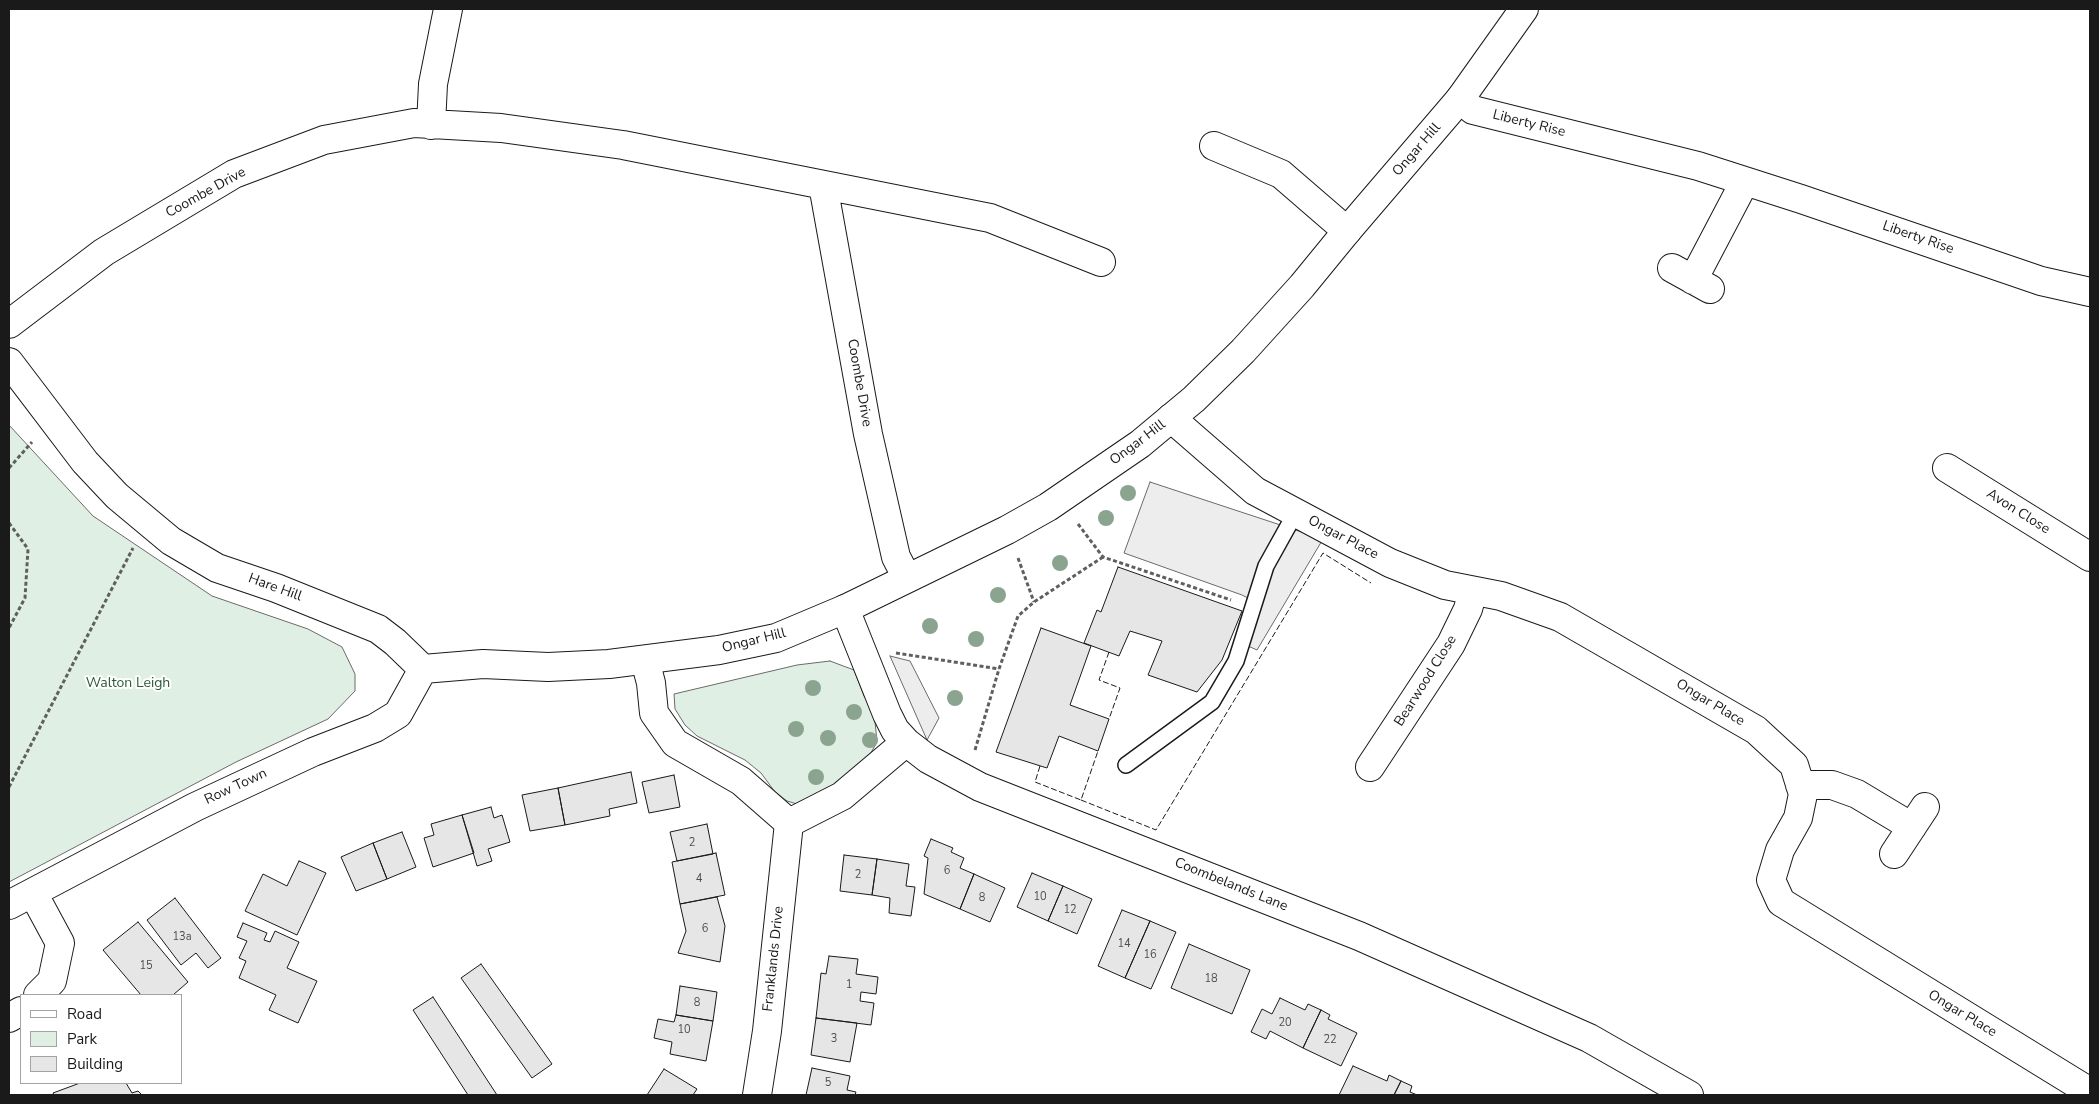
<!DOCTYPE html>
<style>
body{margin:0}
#map{position:relative;width:2099px;height:1104px;overflow:hidden;background:#fff;font-family:"Nunito Sans",sans-serif}
canvas{display:block}
.frame{position:absolute;inset:0;border:10px solid #1a1a1a;pointer-events:none}
.legend{position:absolute;left:20px;top:994px;width:162px;height:90px;box-sizing:border-box;background:#fff;border:1px solid #a3a3a3;margin:0;padding:6px 9px;list-style:none;font-size:15px;color:#1a1a1a}
.legend li{display:flex;align-items:center;gap:10px;height:25px}
.legend b{width:25px;border:1px solid #a3a3a3}
</style>
<div id="map">
<canvas width="2099" height="1104"></canvas>
<div class="frame"></div>
<ul class="legend">
<li><b style="height:6px;background:#fff"></b>Road</li>
<li><b style="height:14px;background:#e0efe3"></b>Park</li>
<li><b style="height:14px;background:#e6e6e6"></b>Building</li>
</ul>
</div>
<script>
const ctx = document.querySelector('canvas').getContext('2d');
ctx.lineJoin = 'round';
function fill(path, color) {
  ctx.fillStyle = color;
  ctx.fill(path, 'evenodd');
}
function shape(rows) {
  const path = new Path2D();
  for (const r of rows) {
    path.moveTo(r[0], r[1]);
    for (let i = 2; i < r.length; i += 2) path.lineTo(r[i], r[i + 1]);
  }
  return path;
}
function strokePath(path, color, width, dash) {
  ctx.strokeStyle = color;
  ctx.lineWidth = width;
  ctx.lineCap = dash ? 'butt' : 'round';
  ctx.setLineDash(dash || []);
  ctx.stroke(path);
}
function drawText(font, color, halo, rows, align = 'center') {
  ctx.font = font + ' "Nunito Sans",sans-serif';
  ctx.lineWidth = 4;
  ctx.setLineDash([]);
  ctx.textBaseline = 'middle';
  ctx.strokeStyle = halo;
  ctx.fillStyle = color;
  for (const [text, x, y, turn = 0] of rows) {
    ctx.save();
    ctx.translate(x, y);
    ctx.rotate((+turn || 0) * Math.PI / 180);
    ctx.textAlign = isNaN(turn) ? turn : align;
    if (halo) ctx.strokeText(text, 0, 0);
    ctx.fillText(text, 0, 0);
    ctx.restore();
  }
}
const green = shape([
 [9,425,93,516,212,596,308,629,342,647,355,674,355,691,328,719,236,762,9,882,9,425],
 [830,661,854,670,864,696,874,711,877,742,868,758,834,788,797,804,787,801,775,792,761,773,745,760,697,736,685,725,675,709,674,694,797,665,830,661]
]);
const parking = shape([
 [1150,482,1323,539,1257,650,1239,642,1260,604,1242,595,1124,553,1150,482],
 [890,656,910,661,939,718,927,740,890,656]
]);
const building = shape([
 [1118,567,1242,611,1222,660,1197,692,1148,675,1162,641,1130,631,1119,656,1084,643,1097,610,1101,612,1118,567],
 [1041,628,1091,646,1070,705,1109,719,1098,751,1059,736,1047,768,996,752,1041,628],
 [631,772,637,803,609,809,610,816,565,825,558,788,631,772],
 [674,775,680,807,649,813,642,782,674,775],
 [558,788,565,825,530,831,522,795,558,788],
 [491,807,494,818,502,815,510,842,488,849,492,861,477,866,462,815,491,807],
 [462,815,474,853,433,867,424,838,434,835,431,824,462,815],
 [707,824,713,854,677,861,670,832,707,824],
 [402,832,416,867,387,879,373,843,402,832],
 [931,839,953,848,951,852,964,858,960,868,974,874,960,909,924,894,928,858,924,856,931,839],
 [373,843,387,879,356,891,341,857,373,843],
 [716,853,725,895,680,904,672,862,716,853],
 [844,855,877,859,872,895,840,891,844,855],
 [877,859,909,864,906,886,915,887,911,916,889,913,890,898,872,895,877,859],
 [299,861,326,873,297,935,245,911,263,874,287,886,299,861],
 [1032,873,1063,886,1048,921,1017,907,1032,873],
 [974,874,1005,888,990,922,960,909,974,874],
 [1063,886,1092,899,1077,934,1048,921,1063,886],
 [717,897,725,926,720,962,678,953,686,931,680,904,717,897],
 [175,898,221,958,208,968,196,953,181,965,147,920,175,898],
 [1122,910,1150,921,1125,978,1098,966,1122,910],
 [1150,921,1176,932,1151,989,1125,978,1150,921],
 [138,922,188,982,173,995,141,995,103,950,138,922],
 [243,923,267,933,264,940,270,942,275,931,299,942,287,968,317,981,298,1023,269,1010,276,995,239,978,246,961,239,958,247,941,237,937,243,923],
 [1189,944,1250,970,1232,1014,1171,988,1189,944],
 [829,956,858,959,856,974,878,977,876,994,861,992,860,1001,874,1003,871,1025,816,1018,821,973,826,974,829,956],
 [481,964,552,1064,532,1078,461,978,481,964],
 [680,986,717,992,713,1021,676,1015,680,986],
 [433,997,497,1095,468,1095,413,1010,433,997],
 [1280,998,1305,1010,1308,1004,1321,1010,1303,1048,1270,1031,1266,1039,1251,1032,1262,1009,1272,1014,1280,998],
 [1321,1010,1330,1015,1328,1019,1357,1033,1341,1066,1303,1048,1321,1010],
 [676,1015,713,1021,706,1061,670,1054,672,1042,654,1038,658,1019,674,1022,676,1015],
 [816,1018,857,1023,850,1062,811,1055,816,1018],
 [1353,1066,1387,1081,1389,1075,1401,1081,1394,1095,1339,1095,1353,1066],
 [812,1068,850,1076,847,1090,856,1092,855,1095,806,1095,812,1068],
 [664,1069,697,1089,693,1095,647,1095,664,1069],
 [1401,1081,1412,1086,1410,1092,1417,1095,1394,1095,1401,1081],
 [80,1083,126,1083,132,1093,138,1091,142,1095,54,1095,53,1093,80,1083]
]);
const path = shape([
 [9,468,32,442],
 [9,523,28,549,25,598,9,628],
 [1078,524,1103,557,1231,600],
 [1018,558,1034,602],
 [896,653,999,669],
 [975,750,999,669,1018,616,1034,602,1103,557],
 [9,787,133,548]
]);
const lane = shape([
 [1126,765,1212,702,1236,661,1266,566,1296,512]
]);
const street = shape([
 [1460,99,1473,110,1698,166,1801,199,2041,281,2090,292],
 [431,125,433,84,448,9],
 [1214,146,1281,174,1347,231],
 [823,185,868,434,896,557,907,578],
 [1672,268,1710,289],
 [1693,280,1745,181],
 [9,324,104,252,234,174,324,140,414,123,501,128,623,145,990,218,1101,262],
 [1171,418,1255,491,1390,563,1445,585,1501,596,1560,617,1756,730,1794,765,1803,794,1798,818,1780,850,1771,880,1781,902,2090,1092],
 [1947,468,2090,557],
 [845,609,887,714,895,730,906,742,928,759,980,787,1359,936,1589,1038,1689,1095],
 [645,660,651,683,654,713,675,743,741,781,789,823],
 [1370,767,1451,644,1468,609,1473,591],
 [1800,785,1832,785,1857,794,1912,827],
 [789,823,842,796,906,742],
 [1894,854,1925,807],
 [33,893,60,943,52,981,38,995],
 [9,1018,21,1011],
 [757,1095,767,1031,789,823]
]);
const secondary = shape([
 [9,362,85,462,117,496,171,541,217,568,276,588,378,629,395,642,423,669,483,664,548,667,609,664,719,650,776,638,845,609,1007,530,1048,507,1140,444,1194,399,1243,351,1302,286,1347,231,1460,99,1524,9],
 [9,905,195,807,313,752,375,728,398,714,423,669]
]);
const fence = shape([
 [1109,652,1099,680,1120,688,1109,719],
 [1040,766,1035,782,1081,800,1098,751],
 [1081,800,1156,830,1323,553,1371,583]
]);
const trees = [
 [1128,493],
 [1106,518],
 [1060,563],
 [998,595],
 [930,626],
 [976,639],
 [813,688],
 [955,698],
 [854,712],
 [796,729],
 [828,738],
 [870,740],
 [816,777]
];
const numberNames = [
 ["2",692,843],
 ["6",947,871],
 ["2",858,875],
 ["4",699,879],
 ["10",1040,897],
 ["8",982,898],
 ["12",1070,910],
 ["6",705,929],
 ["13a",182,937],
 ["14",1124,944],
 ["16",1150,955],
 ["15",146,966],
 ["18",1211,979],
 ["1",849,985],
 ["8",697,1003],
 ["20",1285,1023],
 ["10",684,1030],
 ["3",834,1039],
 ["22",1330,1040],
 ["5",828,1083]
];
const streetNames = [
 ["Liberty Rise",1529,124,14],
 ["Ongar Hill",1417,150,-49],
 ["Coombe Drive",206,193,-29],
 ["Liberty Rise",1918,238,19],
 ["Coombe Drive",859,383,80],
 ["Ongar Hill",1138,443,-37],
 ["Avon Close",2018,512,32],
 ["Ongar Place",1343,538,28],
 ["Hare Hill",275,588,20],
 ["Ongar Hill",754,641,-14],
 ["Bearwood Close",1426,681,-58],
 ["Ongar Place",1710,703,31],
 ["Row Town",236,787,-25],
 ["Coombelands Lane",1231,885,22],
 ["Franklands Drive",774,959,-84],
 ["Ongar Place",1962,1014,31]
];
const parkNames = [
 ["Walton Leigh",128,684]
];
fill(green, '#e0efe3');
strokePath(green, '#6a6a6a', 1);
fill(parking, '#ededed');
strokePath(parking, '#6a6a6a', 1);
fill(building, '#e6e6e6');
strokePath(building, '#1a1a1a', 1);
strokePath(lane, '#1a1a1a', 18);
strokePath(street, '#1a1a1a', 30);
strokePath(secondary, '#1a1a1a', 30);
strokePath(path, '#5f5f5f', 3, [4, 2.5]);
strokePath(lane, '#fff', 15);
strokePath(street, '#fff', 28);
strokePath(secondary, '#fff', 28);
strokePath(fence, '#1a1a1a', 1, [6, 2.5]);
ctx.fillStyle = '#8aa48f';
for (const [x, y] of trees) {
  ctx.beginPath();
  ctx.arc(x, y, 8, 0, 2 * Math.PI);
  ctx.fill();
}
drawText('11px', '#4d4d4d', null, numberNames);
drawText('14px', '#1a1a1a', '#fff', streetNames);
drawText('14px', '#2b5a34', '#fff', parkNames);
</script>
